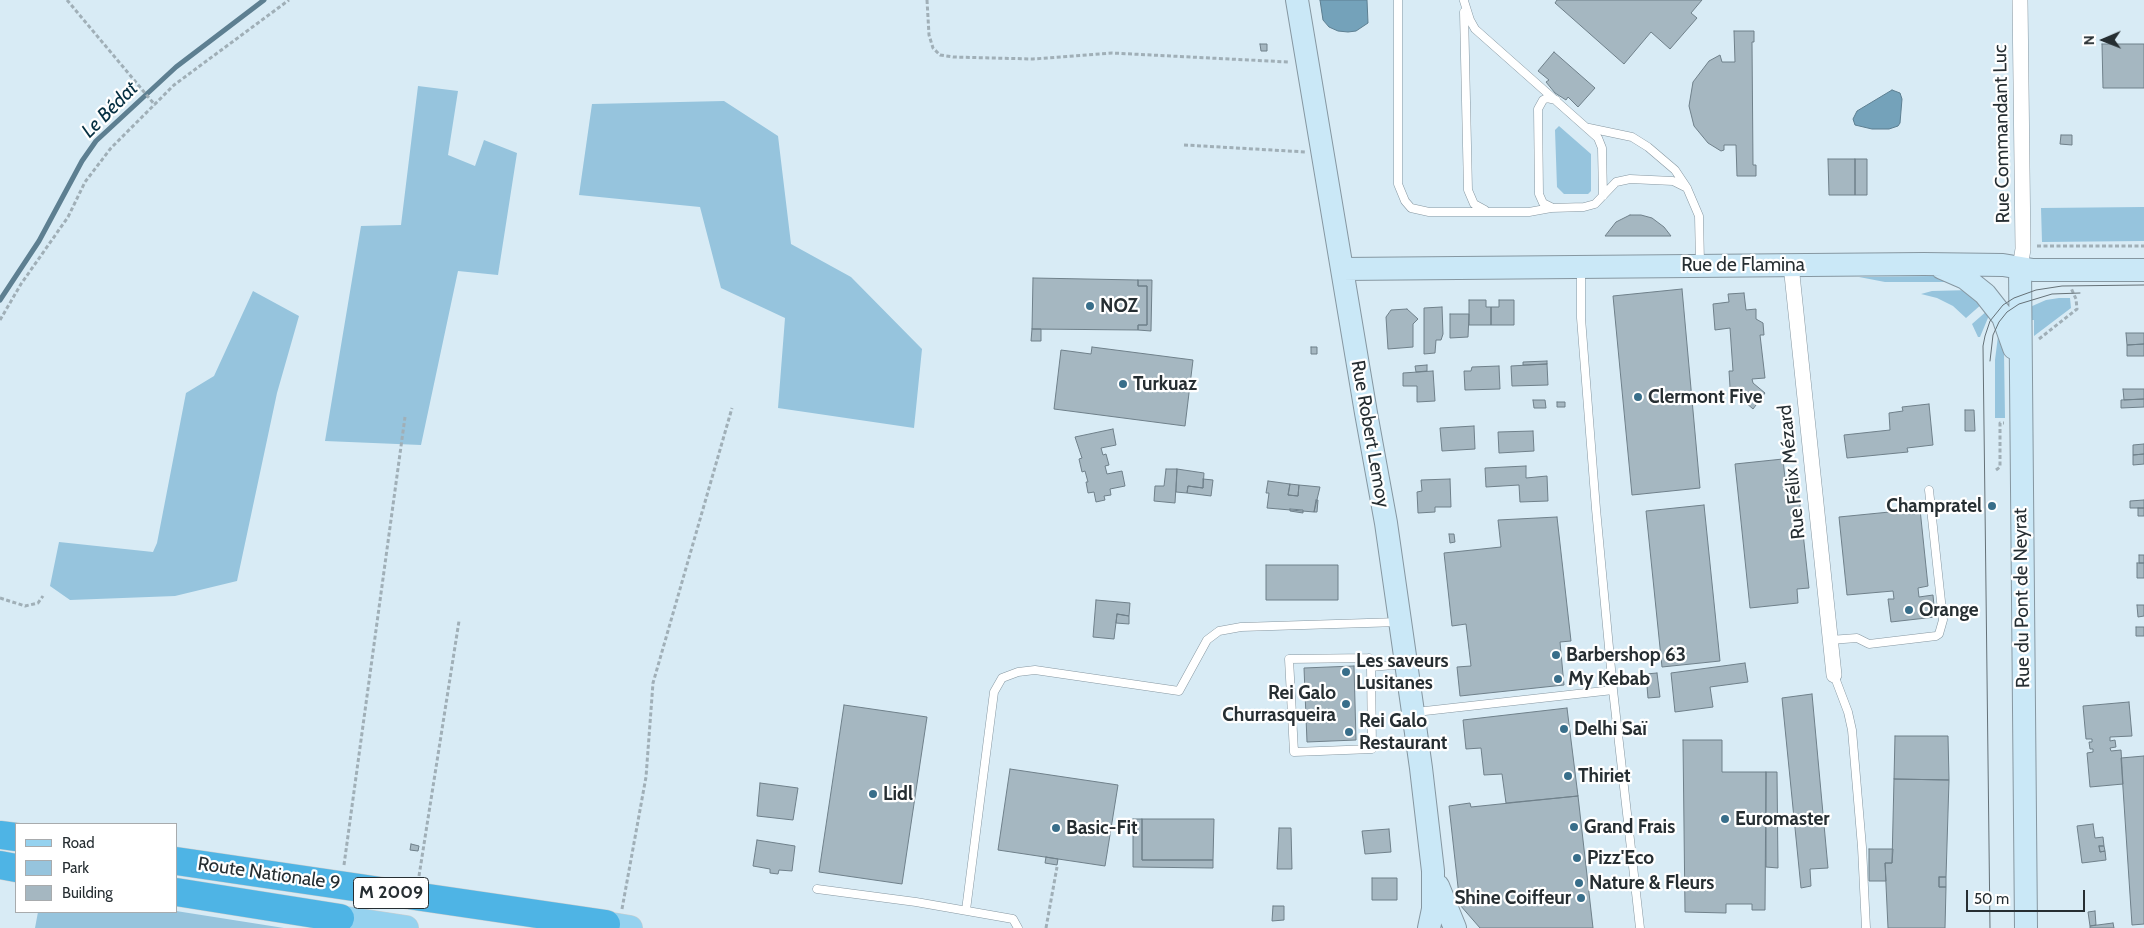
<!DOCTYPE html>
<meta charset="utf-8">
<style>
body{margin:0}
#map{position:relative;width:2144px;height:928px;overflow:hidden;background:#d8ebf5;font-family:Cabin,sans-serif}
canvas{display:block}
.legend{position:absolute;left:15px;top:823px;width:162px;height:90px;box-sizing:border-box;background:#fff;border:1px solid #a8abad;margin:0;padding:6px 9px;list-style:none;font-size:15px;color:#262e32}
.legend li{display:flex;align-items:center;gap:10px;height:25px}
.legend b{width:25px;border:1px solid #a8abad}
.north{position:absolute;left:2079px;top:15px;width:50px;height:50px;-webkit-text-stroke:4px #fff;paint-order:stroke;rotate:269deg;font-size:14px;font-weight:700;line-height:20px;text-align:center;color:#262e32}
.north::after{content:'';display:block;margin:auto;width:18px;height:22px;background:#262e32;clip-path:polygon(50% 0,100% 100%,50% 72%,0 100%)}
.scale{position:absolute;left:1966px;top:890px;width:119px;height:22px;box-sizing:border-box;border:2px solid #262e32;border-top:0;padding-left:6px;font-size:15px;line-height:18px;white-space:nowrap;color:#262e32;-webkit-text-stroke:4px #fff;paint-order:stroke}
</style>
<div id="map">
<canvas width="2144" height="928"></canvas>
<ul class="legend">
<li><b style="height:6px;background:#95d2ef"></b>Road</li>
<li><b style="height:14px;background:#96c4dd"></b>Park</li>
<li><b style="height:14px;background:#a5b7c1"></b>Building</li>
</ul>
<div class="north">N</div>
<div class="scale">50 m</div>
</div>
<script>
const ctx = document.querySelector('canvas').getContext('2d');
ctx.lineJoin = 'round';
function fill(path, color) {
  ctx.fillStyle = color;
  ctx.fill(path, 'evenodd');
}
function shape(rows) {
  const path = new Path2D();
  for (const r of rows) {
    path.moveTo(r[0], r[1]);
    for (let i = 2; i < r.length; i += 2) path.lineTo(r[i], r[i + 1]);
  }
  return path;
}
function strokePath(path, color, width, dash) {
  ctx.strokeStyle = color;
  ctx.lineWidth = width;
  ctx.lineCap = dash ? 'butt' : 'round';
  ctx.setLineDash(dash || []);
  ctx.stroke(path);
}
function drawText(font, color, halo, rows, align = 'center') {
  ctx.font = font + ' Cabin,sans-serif';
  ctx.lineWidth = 4.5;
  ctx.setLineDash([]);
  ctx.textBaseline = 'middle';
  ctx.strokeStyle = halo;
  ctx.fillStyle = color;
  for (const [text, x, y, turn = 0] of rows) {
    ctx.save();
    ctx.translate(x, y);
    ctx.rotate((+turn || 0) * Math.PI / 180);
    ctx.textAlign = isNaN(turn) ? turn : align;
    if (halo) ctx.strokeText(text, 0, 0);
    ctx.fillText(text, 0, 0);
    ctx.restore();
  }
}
const green = shape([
 [418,86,458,91,448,155,475,166,484,140,517,153,498,275,458,271,421,445,325,441,361,226,401,225],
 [724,101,778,136,791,244,851,277,922,349,914,428,778,408,785,318,721,288,700,207,579,195,592,104],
 [1559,126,1591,154,1591,191,1588,194,1564,194,1557,187,1555,130],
 [2144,207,2144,241,2042,242,2041,208],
 [1933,276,1951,280,1951,282,1885,282,1859,277],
 [1971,290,1983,303,1966,318,1953,306,1937,298,1921,294,1932,291],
 [253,291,299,316,277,393,237,581,175,596,70,600,50,586,59,542,153,552,157,543,186,393,214,376],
 [2059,298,2070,298,2071,308,2034,336,2034,320,2032,320,2030,307,2046,300],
 [1988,310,1990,313,1980,337,1978,337,1972,324],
 [1998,336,2004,352,2005,418,1995,418,1995,360],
 [176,911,284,928,35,928,38,912]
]);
const water = shape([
 [1320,0,1367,0,1368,23,1356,31,1348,32,1338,31,1329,27,1323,20,1320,0],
 [1892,90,1900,93,1902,99,1900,123,1898,126,1889,129,1872,129,1855,125,1853,119,1857,111,1892,90]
]);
const stream = shape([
 [0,300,39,241,82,161,96,141,176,67,264,0]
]);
const building = shape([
 [1557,0,1702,0,1691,13,1697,18,1670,49,1651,32,1624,64,1555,3,1557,0],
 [1734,31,1754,31,1754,42,1752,42,1753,165,1756,165,1756,176,1737,176,1736,145,1724,145,1724,150,1721,151,1708,143,1694,126,1689,106,1693,82,1709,61,1720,55,1722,62,1735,62,1734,31],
 [1260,44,1267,44,1267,51,1261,51,1260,44],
 [2102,44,2144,44,2144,88,2103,88,2102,44],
 [1554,52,1595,88,1578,107,1568,97,1566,100,1555,93,1546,82,1549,80,1538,71,1554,52],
 [2061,135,2072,135,2072,145,2060,144,2061,135],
 [1828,159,1855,159,1855,195,1829,195,1828,159],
 [1855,159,1867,159,1867,195,1855,195,1855,159],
 [1630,215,1641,215,1652,218,1664,227,1671,236,1605,236,1616,222,1630,215],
 [1033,278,1138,280,1138,286,1147,286,1147,325,1138,325,1138,330,1032,329,1033,278],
 [1138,280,1152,280,1151,331,1138,330,1138,325,1147,325,1147,286,1138,286,1138,280],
 [1682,289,1700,488,1632,495,1613,296,1682,289],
 [1744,293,1746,310,1756,309,1756,319,1763,323,1764,335,1760,335,1765,378,1752,379,1753,383,1765,393,1753,409,1737,395,1741,390,1736,387,1730,387,1729,371,1733,371,1730,328,1715,330,1713,304,1729,302,1728,294,1744,293],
 [1469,300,1486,300,1486,307,1491,307,1491,325,1469,325,1469,300],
 [1499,300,1514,300,1514,325,1491,325,1491,307,1499,307,1499,300],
 [1442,307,1443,334,1441,340,1436,340,1435,353,1424,354,1424,308,1442,307],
 [1407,309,1418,319,1413,324,1413,347,1388,349,1386,317,1391,310,1407,309],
 [1450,314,1469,314,1468,337,1450,338,1450,314],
 [1032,329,1041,329,1041,341,1031,341,1032,329],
 [2126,333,2144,333,2144,344,2127,345,2126,333],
 [2144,344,2144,356,2127,356,2127,345,2144,344],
 [1092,347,1193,360,1185,426,1054,409,1061,350,1091,354,1092,347],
 [1311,347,1317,347,1317,354,1311,354,1311,347],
 [1547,361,1547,364,1523,365,1523,362,1547,361],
 [1547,364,1548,385,1512,386,1511,366,1547,364],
 [1427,365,1427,371,1416,372,1415,366,1427,365],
 [1499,366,1500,389,1465,390,1464,371,1471,371,1472,367,1499,366],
 [1433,371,1435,401,1417,402,1417,386,1403,386,1403,373,1433,371],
 [2123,389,2144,389,2144,399,2124,400,2123,389],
 [2144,399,2144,407,2121,408,2121,400,2144,399],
 [1533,400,1545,400,1546,408,1534,408,1533,400],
 [1557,402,1565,402,1565,407,1557,407,1557,402],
 [1929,404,1933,445,1907,448,1908,452,1847,458,1844,435,1890,430,1889,413,1903,411,1902,407,1929,404],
 [1965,410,1974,410,1975,431,1965,431,1965,410],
 [1474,426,1475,449,1442,451,1440,428,1474,426],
 [1113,429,1116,445,1101,448,1103,455,1106,454,1109,465,1105,466,1107,474,1122,471,1125,486,1110,489,1111,495,1104,496,1105,500,1096,502,1094,492,1088,493,1086,482,1088,482,1085,471,1082,472,1079,459,1082,458,1075,437,1113,429],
 [1533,431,1534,451,1499,453,1498,432,1533,431],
 [2144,444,2144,454,2133,455,2133,445,2144,444],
 [2144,454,2144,464,2133,465,2133,455,2144,454],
 [1783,459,1786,488,1798,487,1809,588,1797,589,1798,603,1750,608,1735,464,1783,459],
 [1526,466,1526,478,1547,476,1548,501,1520,502,1519,485,1486,487,1485,468,1526,466],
 [1166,469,1177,469,1175,503,1154,501,1155,486,1164,486,1166,469],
 [1177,469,1204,473,1203,488,1188,486,1187,493,1176,492,1177,469],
 [1203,479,1213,480,1211,496,1187,493,1188,486,1203,488,1203,479],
 [1450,479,1451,507,1435,507,1435,512,1418,513,1417,492,1422,491,1421,480,1450,479],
 [1268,481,1290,484,1288,495,1298,496,1299,485,1320,487,1314,512,1267,508,1269,493,1266,493,1268,481],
 [1290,484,1299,485,1298,496,1288,495,1290,484],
 [1316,500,1318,500,1317,512,1314,512,1316,500],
 [2144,500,2144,508,2130,508,2130,501,2144,500],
 [1704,505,1720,661,1662,667,1646,511,1704,505],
 [2138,508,2144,508,2144,516,2138,516,2138,508],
 [1290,509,1303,510,1303,513,1290,511,1290,509],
 [1920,509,1928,586,1918,588,1919,597,1933,595,1935,617,1891,622,1888,599,1894,599,1893,591,1847,595,1839,517,1920,509],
 [1557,517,1571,641,1560,642,1564,685,1460,696,1457,667,1471,666,1466,624,1452,626,1444,553,1501,547,1498,520,1557,517],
 [1449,534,1454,534,1455,542,1450,543,1449,534],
 [2139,555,2144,555,2144,563,2139,563,2139,555],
 [2137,563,2144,563,2144,578,2137,578,2137,563],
 [1266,565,1338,565,1338,600,1266,600,1266,565],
 [1096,600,1130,603,1129,616,1117,614,1114,639,1093,637,1096,600],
 [2137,605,2144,605,2144,616,2138,617,2137,605],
 [1117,614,1129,616,1129,624,1116,623,1117,614],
 [2136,627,2144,627,2144,636,2136,636,2136,627],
 [1745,663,1748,682,1710,687,1713,707,1675,712,1671,673,1745,663],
 [1354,666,1356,740,1307,742,1304,668,1354,666],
 [1657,673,1660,697,1648,698,1646,674,1657,673],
 [1812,694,1828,868,1810,869,1811,886,1801,888,1782,698,1812,694],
 [2129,702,2132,736,2110,737,2110,741,2115,740,2116,747,2110,748,2111,751,2121,750,2123,784,2090,787,2087,753,2093,752,2093,749,2090,749,2089,742,2092,742,2092,739,2086,739,2083,706,2129,702],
 [844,705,927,717,902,884,819,872,844,705],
 [1567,708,1578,796,1506,803,1502,774,1484,775,1481,748,1466,749,1463,720,1567,708],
 [1895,736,1948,736,1949,780,1894,779,1895,736],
 [1683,740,1722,740,1722,772,1766,772,1765,910,1752,910,1752,904,1726,904,1726,913,1685,912,1683,740],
 [2144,756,2144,924,2132,925,2121,758,2144,756],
 [1010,769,1118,785,1105,866,998,850,1010,769],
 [1766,772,1777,772,1778,868,1766,867,1766,772],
 [1894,779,1949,780,1946,877,1939,877,1939,887,1946,887,1945,928,1888,928,1885,863,1892,863,1894,779],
 [760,783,798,788,793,820,757,816,760,783],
 [1578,796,1593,928,1480,928,1460,905,1449,806,1470,803,1471,807,1578,796],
 [1133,819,1142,819,1142,860,1213,860,1213,868,1133,867,1133,819],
 [1142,819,1214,819,1213,860,1142,860,1142,819],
 [2093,824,2095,838,2103,837,2104,846,2099,846,2100,852,2105,851,2106,860,2082,863,2077,826,2093,824],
 [1279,828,1291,828,1292,869,1277,869,1279,828],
 [1389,829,1391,852,1365,854,1362,831,1389,829],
 [757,840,795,846,792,871,779,870,778,874,770,873,770,869,753,866,757,840],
 [411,844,419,846,418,851,410,850,411,844],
 [2099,846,2104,846,2105,851,2100,852,2099,846],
 [1869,849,1893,849,1892,863,1885,863,1886,881,1869,881,1869,849],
 [1046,857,1058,859,1057,865,1045,863,1046,857],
 [1939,877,1946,877,1946,887,1939,887,1939,877],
 [1372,878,1397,878,1397,900,1372,900,1372,878],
 [1273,906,1284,906,1284,920,1272,921,1273,906],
 [2095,911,2096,925,2090,926,2088,912,2095,911],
 [2113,923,2114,928,2090,928,2090,926,2113,923]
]);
const path = shape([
 [67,0,155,105],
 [927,0,929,35,933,48,940,55,953,57,1033,59,1112,53,1288,62],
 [1184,145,1306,152],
 [2037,246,2144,246],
 [0,320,21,284,68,217,85,182,111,148,174,85,289,0],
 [2039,339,2077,309,2076,299,2071,288],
 [1996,470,2000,467,2000,423,2004,423],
 [0,598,25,606,38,603,43,596],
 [344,865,405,417],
 [419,876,459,621],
 [622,909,646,777,653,683,732,408],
 [1046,928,1057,867]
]);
const lane = shape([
 [1398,0,1398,184,1405,201,1411,208,1429,212,1529,212,1551,208,1584,207,1595,204,1616,182,1630,179,1673,181,1687,188],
 [1464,1,1470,20,1475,29,1598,138,1602,148,1603,196],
 [1464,12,1468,190,1474,204,1485,210],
 [1589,128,1632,137,1648,147,1675,170,1687,188,1699,216,1700,263],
 [1551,207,1543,203,1539,194,1538,109,1543,100,1547,98,1556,100],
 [1581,270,1581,318,1596,509,1613,690,1640,928],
 [1830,640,1857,638,1869,644,1936,636,1939,634,1943,620,1929,490],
 [1369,658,1371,667,1372,749,1294,752,1289,659,1369,658],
 [1371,667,1404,664],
 [1834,675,1848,712,1852,730,1862,847,1866,928],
 [1416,712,1613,690],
 [817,889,916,902,1013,919,1018,928],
 [966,910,994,692,1002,678,1018,672,1035,670,1179,691,1207,640,1219,631,1241,627,1399,622]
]);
const street = shape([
 [1791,265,1834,675],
 [2020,268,2023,249,2020,0]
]);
const secondary = shape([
 [1297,0,1366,413,1386,523,1421,768,1433,871,1433,909,1429,928],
 [1942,268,1965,278,1985,294,2003,317,2014,348],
 [2020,268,2026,928],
 [1342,269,1924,264,2003,265,2033,270,2144,270],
 [1438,886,1455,928]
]);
const primary = shape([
 [340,918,406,928],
 [606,924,630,928]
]);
const highway = shape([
 [0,835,16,837],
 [176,861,606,924],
 [0,865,16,868],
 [176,892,340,918]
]);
const tram = shape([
 [1990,361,1993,335,1999,322,2007,312,2019,304,2052,294,2080,293],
 [1990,928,1985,506,1983,346,1985,336,1990,321,2003,305,2014,298,2036,290,2062,286,2144,285]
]);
const markers = [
 [1090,306,5,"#386e8a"],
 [1123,384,5,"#386e8a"],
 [1638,397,5,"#386e8a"],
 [1992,506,5,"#386e8a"],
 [1909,610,5,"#386e8a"],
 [1556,655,5,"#386e8a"],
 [1346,672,5,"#386e8a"],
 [1558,679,5,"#386e8a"],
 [1346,704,5,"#386e8a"],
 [1564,729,5,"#386e8a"],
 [1349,732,5,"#386e8a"],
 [1568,776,5,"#386e8a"],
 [873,794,5,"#386e8a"],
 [1725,819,5,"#386e8a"],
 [1574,827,5,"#386e8a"],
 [1056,828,5,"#386e8a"],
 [1577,858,5,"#386e8a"],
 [1579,883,5,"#386e8a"],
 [1581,898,5,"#386e8a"]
];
const shields = [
 [391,893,75]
];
const shieldNames = [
 ["M 2009",391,893]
];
const streetNames = [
 ["Rue Commandant Luc",2002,134,-91],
 ["Rue de Flamina",1743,265],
 ["Rue Robert Lemoy",1370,434,80],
 ["Rue Félix Mézard",1792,472,-96],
 ["Rue du Pont de Neyrat",2022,598,-91],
 ["Route Nationale 9",269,874,8]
];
const poiNames = [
 ["NOZ",1100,306],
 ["Turkuaz",1133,384],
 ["Clermont Five",1648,397],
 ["Champratel",1982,506,"right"],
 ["Orange",1919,610],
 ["Barbershop 63",1566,655],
 ["Les saveurs",1356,661],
 ["Lusitanes",1356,683],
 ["My Kebab",1568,679],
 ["Rei Galo",1336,693,"right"],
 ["Churrasqueira",1336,715,"right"],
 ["Rei Galo",1359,721],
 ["Restaurant",1359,743],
 ["Delhi Saï",1574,729],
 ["Thiriet",1578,776],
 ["Lidl",883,794],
 ["Euromaster",1735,819],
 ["Grand Frais",1584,827],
 ["Basic-Fit",1066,828],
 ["Pizz'Eco",1587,858],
 ["Nature & Fleurs",1589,883],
 ["Shine Coiffeur",1571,898,"right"]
];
const waterNames = [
 ["Le Bédat",110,110,-45]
];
fill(green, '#96c4dd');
fill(water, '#74a2ba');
strokePath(water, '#5d7f91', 1);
strokePath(stream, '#5d7f91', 5);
fill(building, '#a5b7c1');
strokePath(building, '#6f808a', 1);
strokePath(lane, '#8697a1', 9);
strokePath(street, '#8697a1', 16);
strokePath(secondary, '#8697a1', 24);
strokePath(primary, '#cbcdce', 26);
strokePath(highway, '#cbcdce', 29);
strokePath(path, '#a0afb7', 3, [4, 2.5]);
strokePath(lane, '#fff', 8);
strokePath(street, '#fff', 15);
strokePath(secondary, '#cae8f7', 22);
strokePath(primary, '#95d2ef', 25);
strokePath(highway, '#4eb4e5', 28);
strokePath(tram, '#657177', 1);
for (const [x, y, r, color] of markers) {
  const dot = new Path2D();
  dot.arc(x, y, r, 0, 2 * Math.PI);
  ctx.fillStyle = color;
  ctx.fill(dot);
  strokePath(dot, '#fff', 2);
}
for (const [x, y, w] of shields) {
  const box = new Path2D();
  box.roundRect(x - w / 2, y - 15.5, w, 31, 4);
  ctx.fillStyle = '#fff';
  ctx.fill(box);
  strokePath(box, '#262e32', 1);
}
drawText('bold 18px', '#262e32', null, shieldNames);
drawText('19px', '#262e32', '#fff', streetNames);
drawText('bold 19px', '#262e32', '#fff', poiNames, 'left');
drawText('italic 20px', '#052f41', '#fff', waterNames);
</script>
